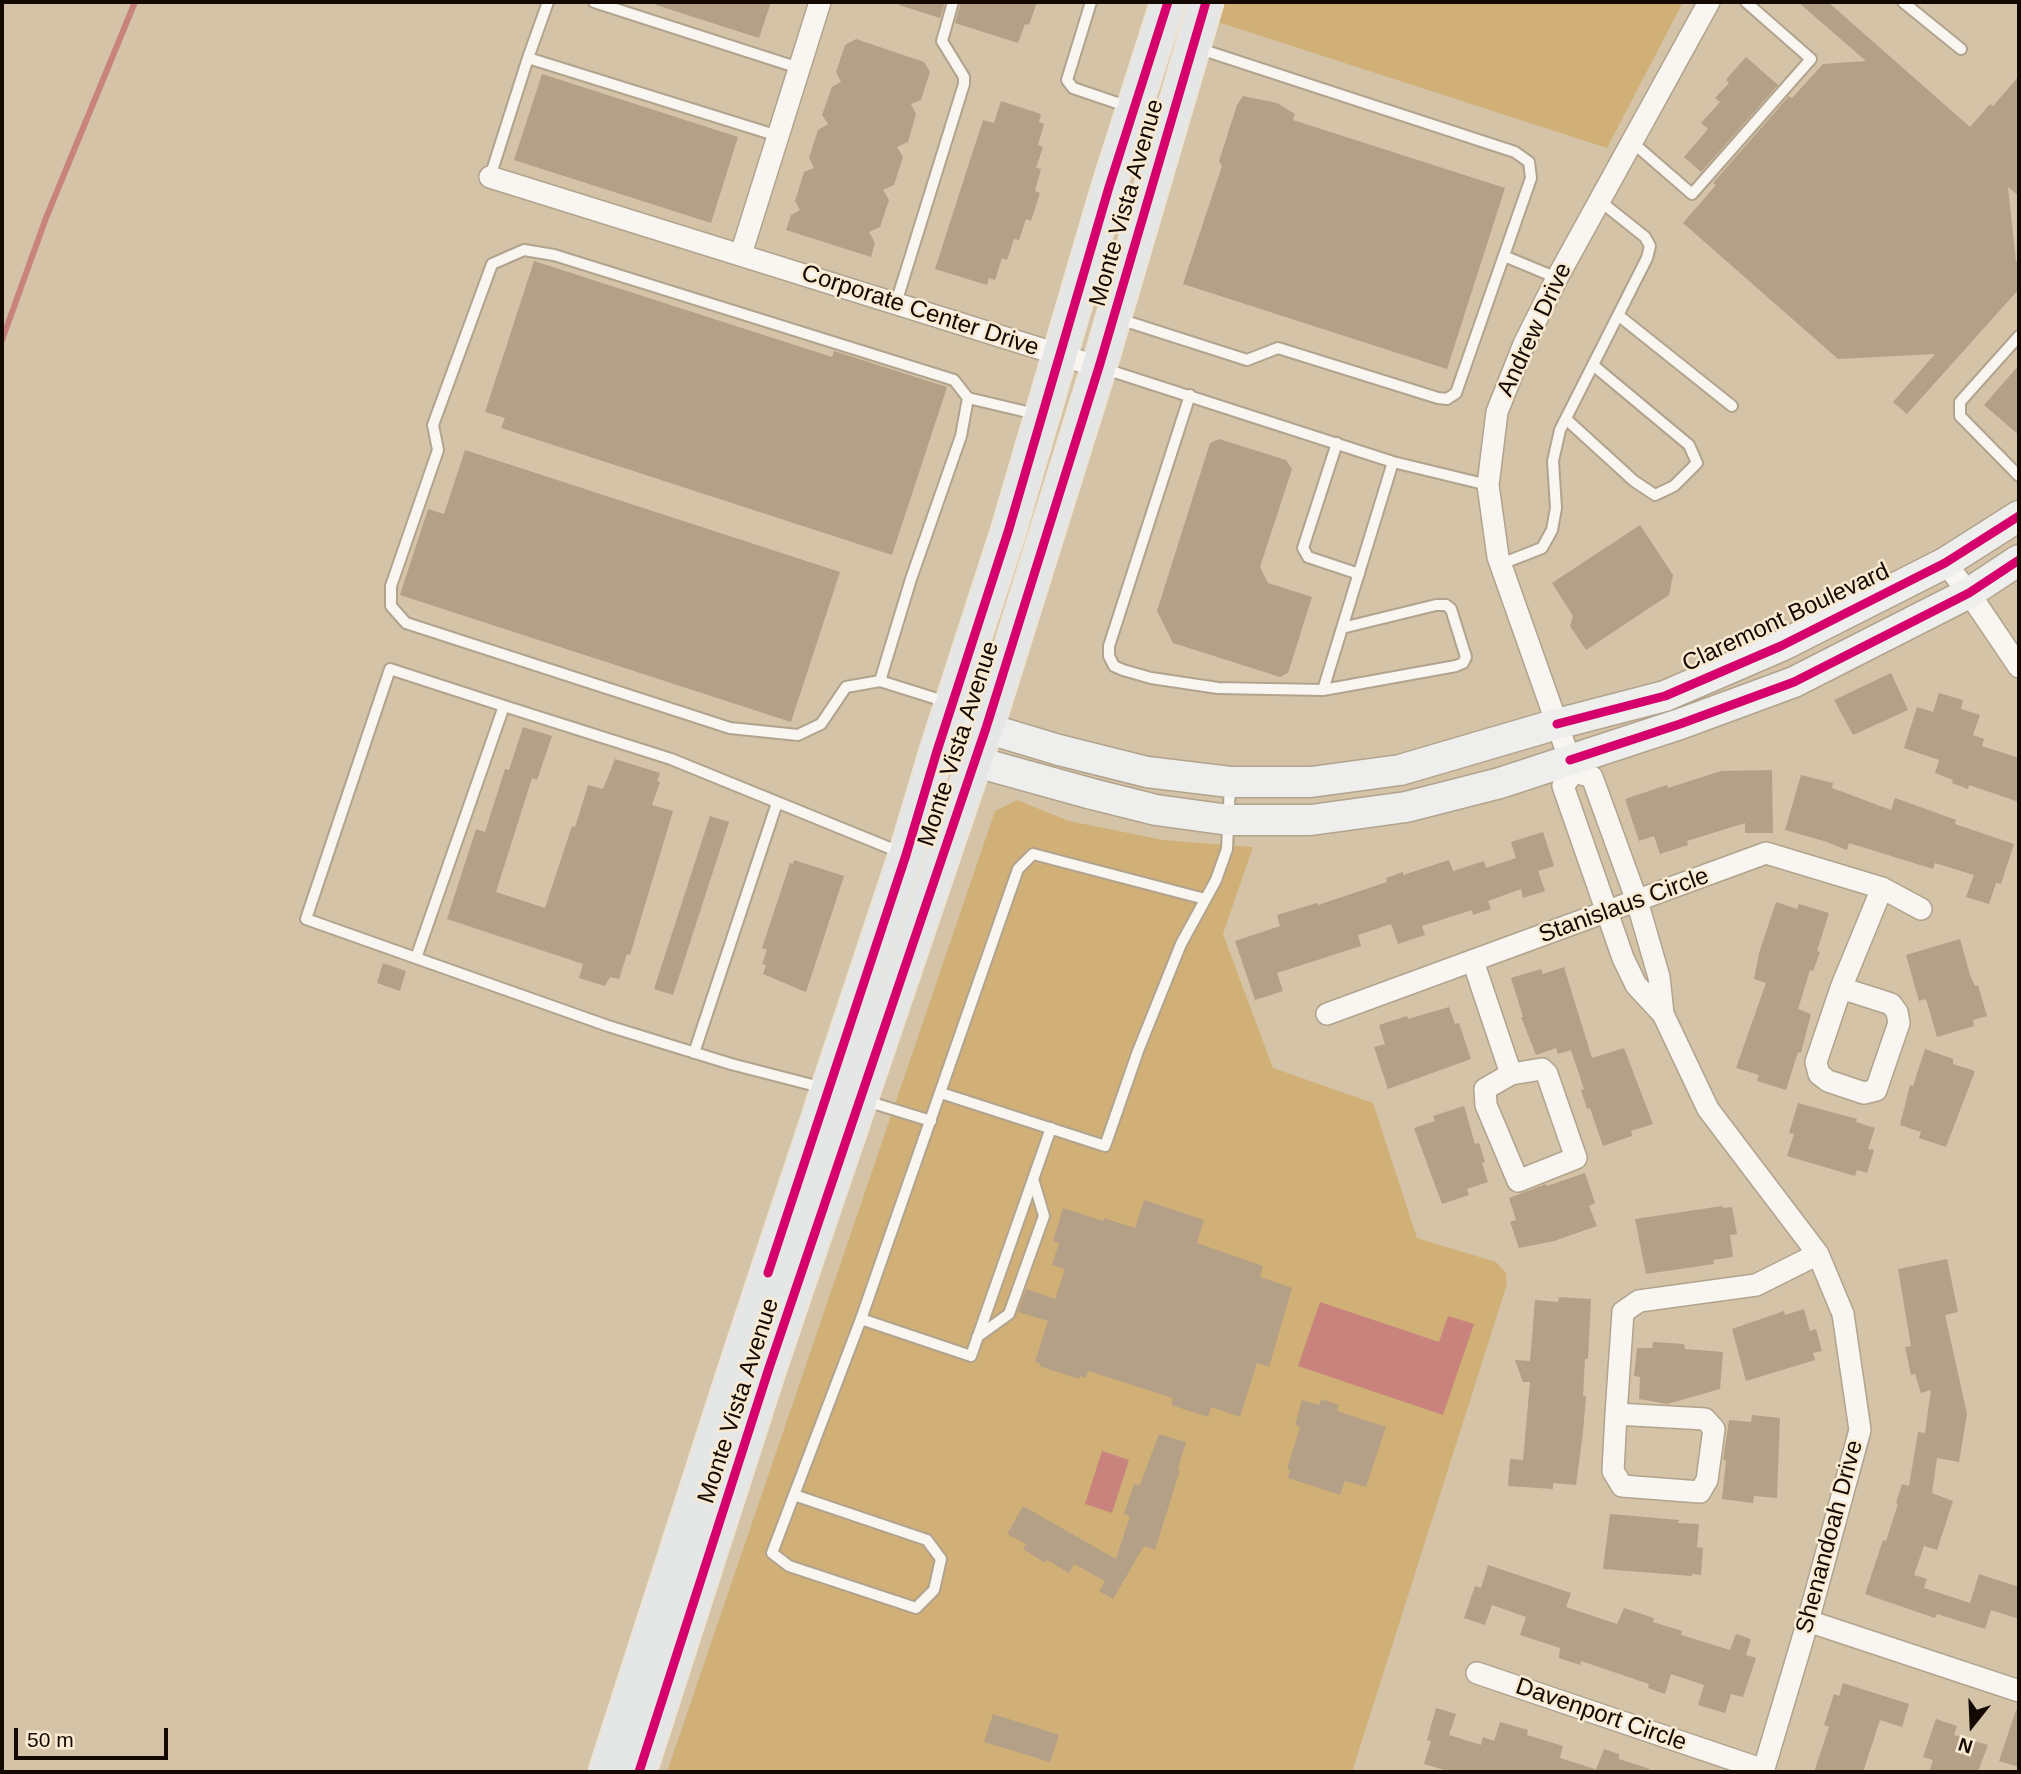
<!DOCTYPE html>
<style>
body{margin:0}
#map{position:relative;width:2021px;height:1774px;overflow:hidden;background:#d4c3a7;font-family:Helvetica,sans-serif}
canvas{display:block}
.frame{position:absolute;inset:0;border:4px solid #130900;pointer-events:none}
.north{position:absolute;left:1937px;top:1690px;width:70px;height:70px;-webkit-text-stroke:5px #faead1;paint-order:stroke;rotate:198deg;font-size:19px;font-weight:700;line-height:28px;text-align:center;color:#130900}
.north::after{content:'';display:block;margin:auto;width:24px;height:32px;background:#130900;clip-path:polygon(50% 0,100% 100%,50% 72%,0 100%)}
.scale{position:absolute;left:14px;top:1728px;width:154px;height:32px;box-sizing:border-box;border:4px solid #130900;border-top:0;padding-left:9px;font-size:21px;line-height:24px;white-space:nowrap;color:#130900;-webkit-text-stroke:5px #faead1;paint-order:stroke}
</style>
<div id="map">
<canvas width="2021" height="1774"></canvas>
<div class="frame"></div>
<div class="north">N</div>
<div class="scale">50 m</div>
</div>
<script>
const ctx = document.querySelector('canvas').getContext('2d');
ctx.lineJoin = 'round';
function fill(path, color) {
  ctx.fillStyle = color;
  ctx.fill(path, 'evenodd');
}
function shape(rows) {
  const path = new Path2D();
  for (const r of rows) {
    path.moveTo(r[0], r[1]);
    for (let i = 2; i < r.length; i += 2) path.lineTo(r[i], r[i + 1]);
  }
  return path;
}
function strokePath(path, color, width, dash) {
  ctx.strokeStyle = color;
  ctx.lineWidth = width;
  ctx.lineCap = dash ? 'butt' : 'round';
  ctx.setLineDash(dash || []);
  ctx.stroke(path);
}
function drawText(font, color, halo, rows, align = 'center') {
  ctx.font = font + ' Helvetica,sans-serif';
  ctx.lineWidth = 5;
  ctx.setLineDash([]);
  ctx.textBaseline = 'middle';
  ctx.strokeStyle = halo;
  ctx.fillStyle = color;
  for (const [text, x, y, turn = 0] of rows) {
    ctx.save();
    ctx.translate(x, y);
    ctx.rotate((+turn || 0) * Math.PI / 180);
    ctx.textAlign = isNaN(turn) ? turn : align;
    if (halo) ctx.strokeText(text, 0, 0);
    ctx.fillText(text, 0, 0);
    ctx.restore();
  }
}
const green = shape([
 [1224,2,1683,2,1607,148,1218,22],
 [1017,800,1069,821,1163,840,1253,847,1223,934,1273,1068,1373,1103,1417,1238,1496,1262,1506,1273,1507,1284,1352,1772,667,1772,995,811]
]);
const water = shape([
 [1320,1302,1439,1342,1448,1316,1474,1324,1443,1415,1298,1366],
 [1102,1451,1129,1460,1112,1513,1085,1504]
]);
const stream = shape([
 [2,340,46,218,135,2]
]);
const building = shape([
 [657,2,771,2,759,38,656,5],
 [900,2,945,2,940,18,899,5],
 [961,2,1037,2,1029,25,1025,24,1018,43,955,23],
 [1798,2,1828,2,1970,127,1990,104,1993,106,2019,76,2019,196,2008,187,2016,262,2019,258,2019,289,1907,414,1893,402,1935,354,1838,359,1683,223,1716,185,1713,183,1789,96,1792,98,1823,64,1866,61],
 [856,39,924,62,930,72,921,100,911,104,916,114,908,142,897,147,903,157,894,185,883,190,889,200,880,227,869,232,875,243,871,257,786,230,791,215,800,210,795,201,804,172,814,168,809,158,818,130,828,124,822,115,832,87,841,82,836,72,845,45],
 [1746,57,1778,85,1701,172,1684,157,1708,129,1701,123,1720,102,1715,98,1729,83,1726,80,1729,76],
 [542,74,738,137,711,223,514,160],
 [1243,96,1277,103,1295,114,1293,120,1505,188,1447,369,1183,284,1222,166,1219,161,1237,105],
 [1001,101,1041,114,1039,122,1044,124,1038,145,1043,147,1036,168,1041,169,1035,191,1040,193,1031,221,1026,219,1019,240,1014,239,1007,260,1002,258,995,280,989,278,987,285,935,269,983,120,994,123],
 [534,261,832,357,834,351,947,387,892,555,501,428,505,418,485,412],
 [2019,365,2019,435,1984,405],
 [1219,439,1286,460,1292,469,1260,567,1268,583,1312,597,1288,673,1280,677,1173,643,1157,611,1210,443],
 [465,450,840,572,791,722,400,595,428,509,444,514],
 [1640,525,1673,575,1669,595,1586,650,1570,626,1573,616,1552,583],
 [1891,673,1908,710,1853,735,1834,700],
 [1939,693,1963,700,1961,709,1980,715,1973,735,1984,739,1982,746,2019,758,2019,802,1969,785,1968,789,1952,783,1953,780,1935,773,1939,760,1904,748,1917,707,1933,712],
 [523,727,552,736,537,780,532,778,496,892,545,908,572,826,575,827,588,785,603,789,615,759,660,773,657,781,660,782,652,805,673,811,630,955,627,954,619,979,610,977,605,986,579,978,583,964,447,919,476,829,485,832,505,769,509,770],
 [1772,770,1773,833,1745,833,1745,823,1687,841,1688,845,1660,854,1654,836,1639,841,1625,799,1667,785,1668,788,1721,771],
 [1801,775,1833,783,1832,788,1891,810,1895,798,1956,820,1955,824,2014,844,2001,884,1996,883,1989,904,1966,897,1974,875,1935,863,1933,869,1849,843,1847,850,1824,841,1785,830],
 [710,816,729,822,673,995,654,989],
 [1543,832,1554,866,1538,871,1545,891,1523,898,1521,889,1488,901,1491,909,1473,915,1472,910,1422,926,1425,935,1398,944,1391,924,1358,935,1361,946,1277,973,1283,991,1255,1000,1235,941,1280,926,1277,915,1317,903,1318,905,1387,882,1386,878,1403,872,1403,875,1449,860,1453,871,1484,861,1486,868,1516,858,1511,842],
 [794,860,844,876,806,992,763,974,766,965,762,964,767,950,762,948,790,863,793,864],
 [1776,902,1797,909,1799,904,1829,913,1817,951,1820,952,1813,971,1810,970,1798,1009,1811,1014,1801,1053,1798,1052,1786,1090,1757,1081,1759,1075,1736,1068,1766,983,1754,979,1759,953],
 [1960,939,1970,975,1975,986,1978,985,1987,1016,1973,1020,1974,1026,1937,1037,1926,999,1919,1001,1906,955],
 [383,963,406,971,400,991,377,983],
 [1564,967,1592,1058,1624,1048,1653,1124,1631,1131,1632,1136,1603,1146,1590,1108,1587,1109,1581,1090,1584,1089,1571,1050,1558,1054,1556,1048,1536,1055,1521,1017,1523,1017,1511,978,1541,969,1543,974],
 [1449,1007,1455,1024,1459,1023,1471,1059,1388,1089,1374,1047,1385,1044,1379,1025,1407,1016,1408,1019],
 [1925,1049,1953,1059,1953,1064,1975,1071,1946,1147,1919,1138,1921,1132,1900,1125,1910,1085,1913,1086],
 [1798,1103,1857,1119,1856,1122,1875,1128,1868,1149,1874,1150,1867,1173,1857,1170,1855,1176,1787,1156,1794,1134,1789,1133],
 [1464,1106,1475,1144,1479,1143,1485,1162,1482,1163,1488,1182,1467,1189,1469,1195,1442,1204,1414,1128,1435,1121,1433,1116],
 [1585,1173,1595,1203,1589,1206,1597,1226,1554,1241,1519,1248,1510,1222,1516,1220,1509,1198,1546,1184,1547,1186],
 [1144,1200,1204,1220,1197,1243,1263,1266,1260,1277,1292,1288,1269,1367,1257,1363,1240,1417,1211,1407,1208,1417,1171,1405,1173,1398,1088,1371,1086,1378,1080,1376,1079,1379,1039,1366,1040,1363,1035,1362,1048,1321,1018,1312,1026,1289,1055,1299,1065,1269,1052,1265,1059,1243,1053,1241,1063,1208,1103,1221,1104,1218,1135,1228],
 [1722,1206,1723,1208,1732,1207,1737,1234,1730,1235,1733,1257,1713,1260,1714,1264,1646,1274,1635,1219],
 [1947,1259,1958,1312,1945,1315,1967,1414,1959,1462,1937,1458,1932,1493,1953,1501,1937,1550,1924,1546,1914,1575,1927,1579,1924,1588,1970,1603,1979,1574,2019,1587,2019,1619,1991,1610,1985,1629,1937,1614,1935,1618,1865,1594,1883,1540,1886,1541,1898,1504,1896,1503,1902,1484,1909,1486,1918,1432,1925,1433,1931,1390,1921,1393,1915,1374,1911,1375,1905,1347,1911,1346,1898,1269],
 [1559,1297,1591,1299,1588,1359,1585,1359,1583,1396,1586,1396,1583,1432,1576,1485,1553,1483,1553,1489,1508,1486,1510,1459,1523,1460,1530,1382,1523,1382,1515,1360,1530,1361,1535,1300,1558,1302],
 [1804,1309,1810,1331,1816,1329,1822,1351,1813,1353,1815,1360,1746,1381,1732,1329,1784,1311,1785,1315],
 [1653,1342,1684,1344,1685,1349,1723,1352,1720,1389,1667,1404,1639,1399,1640,1377,1634,1376,1637,1348,1652,1348],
 [1321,1399,1339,1405,1337,1411,1386,1427,1366,1487,1345,1481,1340,1495,1288,1478,1290,1470,1287,1469,1300,1427,1295,1425,1302,1400,1319,1405],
 [1752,1415,1780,1418,1777,1498,1754,1496,1753,1503,1722,1499,1726,1460,1723,1460,1729,1420,1751,1422],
 [1159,1434,1186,1442,1178,1469,1180,1470,1155,1550,1144,1546,1113,1599,1099,1591,1105,1581,1074,1564,1069,1573,1047,1560,1045,1563,1023,1549,1026,1544,1007,1534,1023,1506,1116,1559,1130,1516,1124,1514,1134,1484,1140,1485],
 [1610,1514,1679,1520,1678,1523,1699,1524,1697,1547,1703,1548,1701,1575,1692,1574,1692,1576,1603,1569],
 [1488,1565,1571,1593,1566,1607,1617,1624,1624,1608,1654,1618,1653,1622,1682,1631,1681,1635,1730,1650,1736,1634,1751,1639,1746,1655,1756,1658,1743,1697,1731,1694,1725,1713,1698,1705,1704,1685,1671,1674,1665,1694,1648,1688,1649,1684,1581,1661,1580,1665,1559,1658,1560,1648,1520,1635,1526,1617,1492,1605,1485,1625,1464,1618,1475,1586,1481,1588],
 [1843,1683,1909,1704,1902,1727,1880,1720,1863,1772,1814,1772,1829,1727,1824,1725,1834,1694,1839,1696],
 [1436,1708,1456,1714,1449,1735,1481,1745,1483,1737,1494,1741,1500,1722,1528,1730,1527,1735,1563,1746,1560,1758,1595,1769,1594,1772,1451,1772,1424,1764,1431,1741,1427,1740],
 [2016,1710,2019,1711,2019,1767,1999,1761],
 [993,1714,1059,1735,1050,1762,984,1742],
 [1936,1719,1957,1726,1954,1735,1988,1745,1978,1772,1929,1772,1933,1760,1923,1757],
 [1604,1749,1619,1754,1619,1759,1650,1769,1649,1772,1595,1772]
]);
const service = shape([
 [548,2,528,58,778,136],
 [594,2,799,68],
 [1091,2,1067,80,1073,88,1132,108],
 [1903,2,1961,49],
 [1632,142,1692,194,1811,59,1746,2],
 [490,177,528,58],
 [1504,256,1557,278],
 [896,303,964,84,964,77,942,41,953,2],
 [1618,315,1732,406],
 [1116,318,1247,360,1278,348,1438,398,1447,399,1456,393,1531,178,1529,162,1515,152,1197,48],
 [2019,336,1960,402,1960,416,2019,476],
 [1102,368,1393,462,1488,485],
 [1190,395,1109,646,1109,656,1114,666,1123,670,1151,678,1218,688,1323,690,1393,462],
 [968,398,1040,415],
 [1566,419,1634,481,1655,495,1674,486,1697,463,1689,445,1593,365],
 [1337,443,1303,548,1308,557,1359,574],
 [1501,564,1542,548,1552,530,1556,508,1553,461,1560,430,1647,258,1650,246,1645,237,1600,201],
 [880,681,911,579,961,436,968,398,954,380,554,255,524,250,492,264,433,425,438,450,391,586,391,606,406,623,730,728,798,735,821,724,846,687,880,681,950,703],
 [1323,690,1456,666,1463,663,1466,657,1451,609,1446,605,1436,605,1342,628],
 [416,958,306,919,390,669,504,706],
 [694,1053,777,803],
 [824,1088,731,1064,608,1026,416,958,504,706,671,759,902,853],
 [941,1093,1105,1146,1138,1051,1181,944,1216,880,1227,849,1230,784],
 [863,1100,931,1121],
 [861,1319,971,1356,1051,1128],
 [977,1337,1009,1314,1044,1216,1033,1179],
 [794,1495,927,1540,941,1559,934,1590,916,1608,789,1566,772,1553,794,1495,861,1319,1018,869,1033,854,1205,899]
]);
const minor = shape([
 [490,177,1099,367],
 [741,254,820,2],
 [1945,563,1969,593,2019,667],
 [1574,772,1563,786,1623,958,1636,985,1663,1014,1708,1109,1818,1254,1843,1314,1860,1430,1808,1621,1763,1772],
 [1574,772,1498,557,1488,485,1497,412,1524,344,1557,278,1709,2],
 [1574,772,1592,777,1637,901,1659,977,1663,1014],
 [1473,961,1511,1074,1485,1089,1486,1105,1518,1181,1576,1158,1547,1074,1542,1069,1511,1074],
 [1841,988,1891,1004,1897,1012,1899,1023,1876,1090,1864,1093,1828,1081,1819,1074,1816,1062,1841,988,1882,888],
 [1327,1014,1766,853,1882,888,1921,909],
 [1616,1414,1705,1419,1714,1429,1707,1480,1700,1492,1622,1486,1613,1471,1616,1414,1623,1312,1639,1301,1756,1285,1818,1254],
 [1808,1621,2019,1691],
 [1477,1673,1764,1770]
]);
const secondary = shape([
 [949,717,1059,750,1147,772,1230,782,1311,782,1400,770,1557,724,1665,696,1781,646,1945,563,2019,516],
 [937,751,1092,794,1156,810,1229,820,1311,820,1406,807,1500,783,1680,724,1794,682,1969,593,2019,560]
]);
const primary = shape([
 [606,1772,740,1356,906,855,937,751,1008,532,1109,187,1168,2],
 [639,1772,769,1368,986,728,1099,367,1206,2]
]);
const cycleway = shape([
 [1557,724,1665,696,1781,646,1945,563,2019,516],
 [1570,760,1680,724,1794,682,1969,593,2019,560],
 [768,1273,906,855,937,751,1008,532,1109,187,1168,2],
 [639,1772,769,1368,986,728,1099,367,1206,2]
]);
const streetNames = [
 ["Monte Vista Avenue",1127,203,-74],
 ["Corporate Center Drive",920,311,18],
 ["Andrew Drive",1535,330,-65],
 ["Claremont Boulevard",1786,618,-25],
 ["Monte Vista Avenue",959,744,-72],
 ["Stanislaus Circle",1624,906,-20],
 ["Monte Vista Avenue",739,1401,-72],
 ["Shenandoah Drive",1830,1537,-75],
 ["Davenport Circle",1601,1715,19]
];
fill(green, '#d1b078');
fill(water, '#c8837c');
strokePath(stream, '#c8837c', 6);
fill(building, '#b49f87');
strokePath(service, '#b1a38d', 14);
strokePath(minor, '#b1a38d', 24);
strokePath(secondary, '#b1a38d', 33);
strokePath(primary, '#ece4d7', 37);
strokePath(service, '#f9f6f2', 10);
strokePath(minor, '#f9f6f2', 21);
strokePath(secondary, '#eeeeec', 30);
strokePath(primary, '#e5e6e6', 33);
strokePath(cycleway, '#d6006c', 9);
drawText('24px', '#130900', '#faead1', streetNames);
</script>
